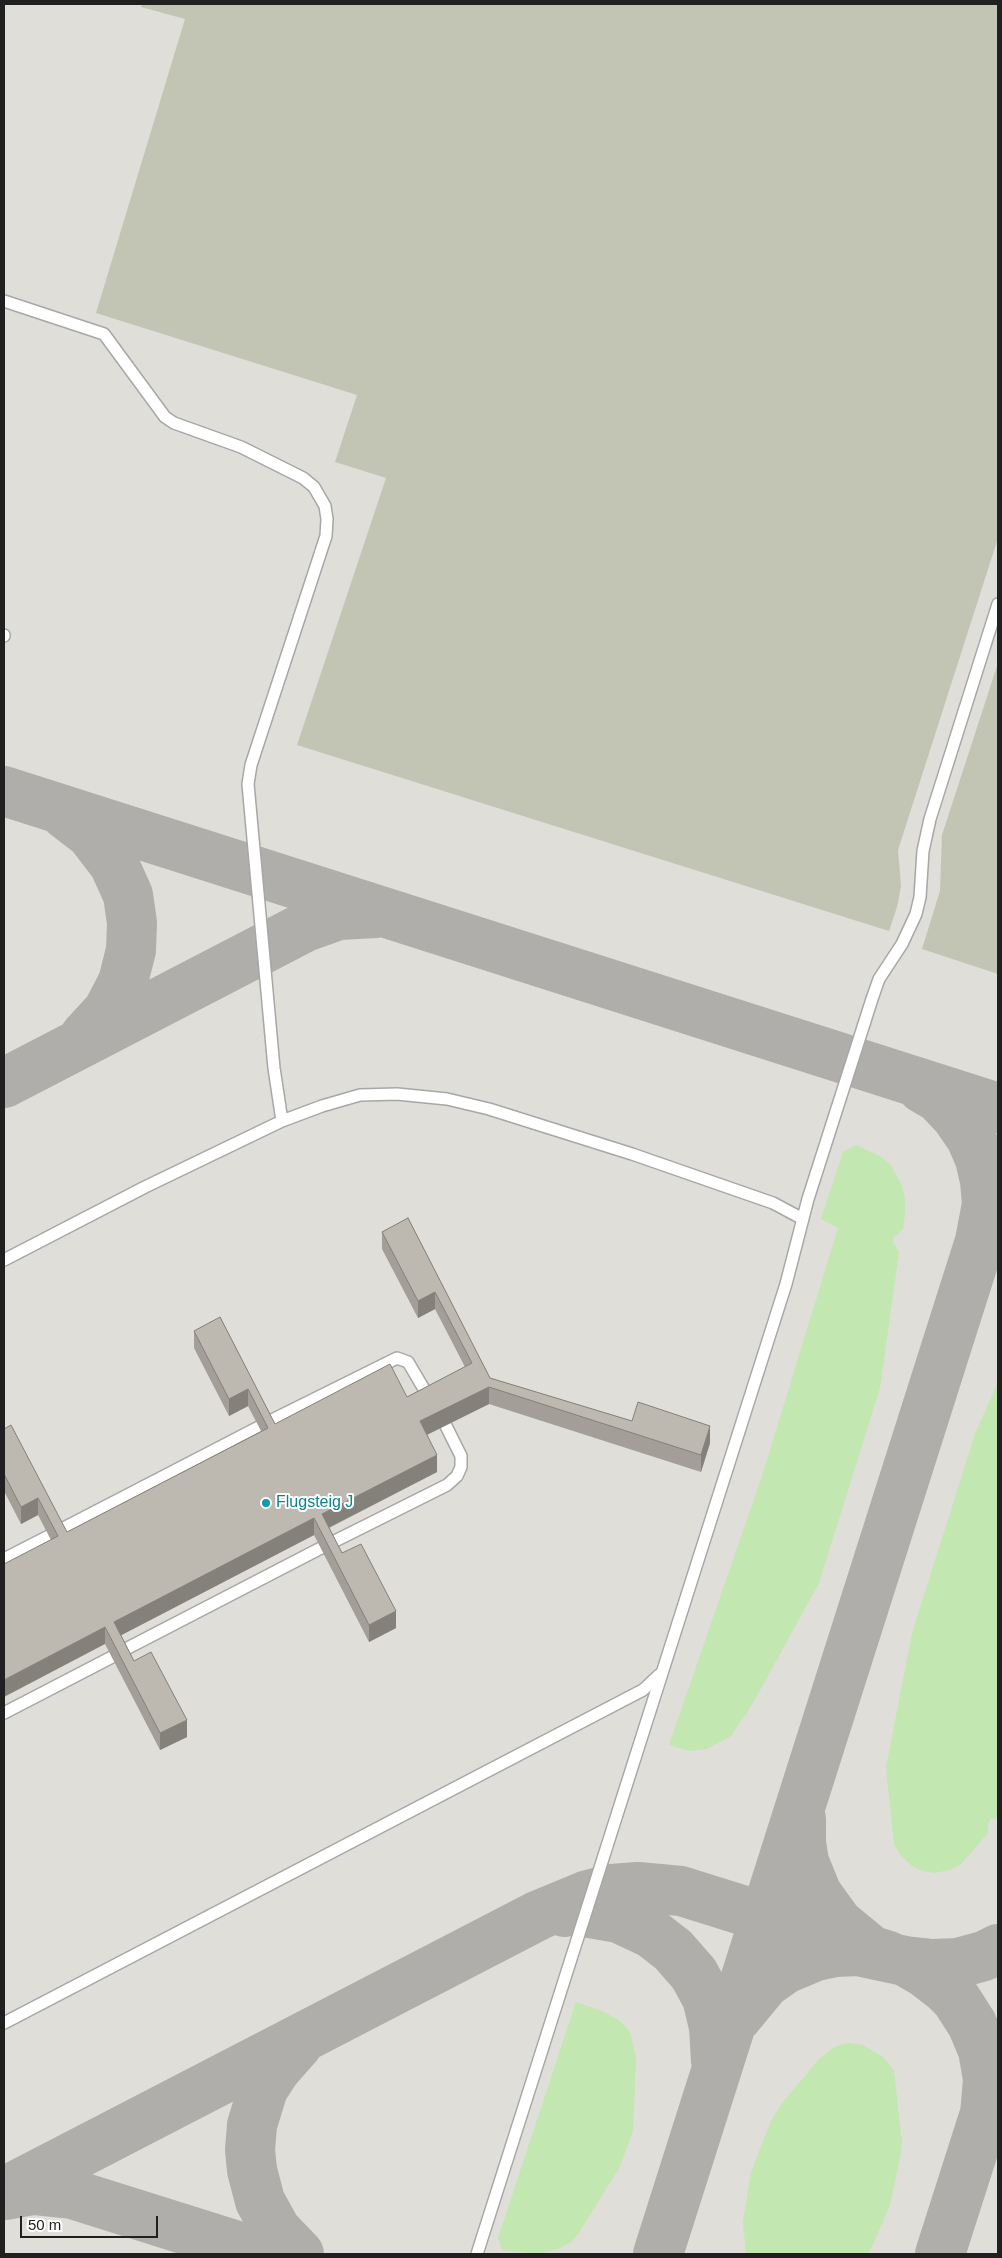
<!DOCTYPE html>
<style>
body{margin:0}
#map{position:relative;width:1002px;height:2258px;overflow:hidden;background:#f0efe7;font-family:Helvetica,sans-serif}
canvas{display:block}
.frame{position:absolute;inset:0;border:5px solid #202020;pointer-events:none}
.scale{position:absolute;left:20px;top:2216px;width:138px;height:22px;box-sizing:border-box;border:2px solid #202020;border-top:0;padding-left:6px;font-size:15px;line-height:18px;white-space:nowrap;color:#202020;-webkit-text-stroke:4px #fff;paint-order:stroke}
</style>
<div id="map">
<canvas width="1002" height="2258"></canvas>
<div class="frame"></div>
<div class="scale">50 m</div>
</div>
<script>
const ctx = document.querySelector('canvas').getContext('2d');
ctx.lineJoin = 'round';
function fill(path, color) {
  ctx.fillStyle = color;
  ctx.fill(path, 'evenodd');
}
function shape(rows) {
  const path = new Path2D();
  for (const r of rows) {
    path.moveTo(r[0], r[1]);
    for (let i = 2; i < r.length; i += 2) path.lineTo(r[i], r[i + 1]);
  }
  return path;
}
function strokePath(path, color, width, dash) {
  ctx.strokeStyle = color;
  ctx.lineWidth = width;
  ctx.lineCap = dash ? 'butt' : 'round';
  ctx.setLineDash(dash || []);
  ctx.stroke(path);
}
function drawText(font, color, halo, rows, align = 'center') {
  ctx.font = font + ' Helvetica,sans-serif';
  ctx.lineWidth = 4;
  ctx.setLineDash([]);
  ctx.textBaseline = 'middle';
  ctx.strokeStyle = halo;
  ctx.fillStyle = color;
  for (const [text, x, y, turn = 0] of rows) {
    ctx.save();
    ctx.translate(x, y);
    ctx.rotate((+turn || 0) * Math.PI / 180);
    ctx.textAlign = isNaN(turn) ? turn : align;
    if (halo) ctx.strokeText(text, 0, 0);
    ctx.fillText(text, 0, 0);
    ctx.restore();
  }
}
const airport = shape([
 [4,4,998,4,998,2254,4,2254]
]);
const construction = shape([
 [142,4,998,4,998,538,898,850,901,886,897,907,889,931,297,745,386,478,335,462,357,395,96,313,185,19,141,7],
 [998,663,998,974,922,949,940,891,942,835]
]);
const grass = shape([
 [856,1145,880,1156,891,1165,902,1186,905,1199,905,1214,903,1229,894,1237,893,1243,899,1252,880,1388,819,1583,753,1703,731,1736,707,1749,689,1751,669,1745,762,1476,838,1228,821,1219,843,1152],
 [998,1382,998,1818,991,1819,988,1824,988,1833,960,1865,950,1870,934,1873,922,1871,911,1865,901,1856,894,1844,886,1768,912,1633,975,1434],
 [576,2002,604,2012,620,2021,630,2032,636,2058,633,2131,619,2168,578,2234,570,2243,558,2249,538,2254,502,2250,498,2238],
 [849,2043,863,2045,883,2057,894,2071,896,2088,902,2143,900,2158,890,2205,870,2251,868,2254,746,2254,743,2222,751,2172,771,2121,783,2102,819,2059,836,2046]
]);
const taxiway = shape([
 [4,791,998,1108],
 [65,814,91,834,114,864,128,895,132,923,131,950,123,982,108,1011,85,1036],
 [4,1083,305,927,339,915,376,913],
 [922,1088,939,1098,956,1116,971,1138,980,1159,985,1181,987,1204,980,1241],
 [801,1819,801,1843,804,1862,817,1894,838,1923,866,1946],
 [564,1912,573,1910,619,1918,651,1933,673,1950,694,1974,707,1998,714,2027,716,2061],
 [905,1961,933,1964,958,1963,984,1956,998,1949],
 [737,2017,765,1983,785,1969,816,1956,835,1952,858,1951,905,1961,924,1972,946,1989,956,1999,972,2024,983,2050,988,2079,985,2115],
 [298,2044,276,2069,263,2089,252,2125,250,2150,252,2170,260,2201,276,2230,299,2254],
 [4,2192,539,1915,585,1896,611,1889,638,1887,681,1891,889,1956],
 [6,2195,33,2190,72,2194,263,2254],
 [658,2254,980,1241,998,1206],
 [940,2254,995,2082]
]);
const lane = shape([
 [4,301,104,334,165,417,174,423,241,447,303,478,314,487,325,506,327,519,326,536,251,765,248,784,274,1068,282,1121],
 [4,635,4,636],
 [4,1260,145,1187,282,1121,322,1106,360,1095,397,1094,447,1099,489,1109,632,1154,773,1203,803,1219],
 [266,1423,397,1358,408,1362,431,1401],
 [58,1531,259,1427],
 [329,1544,447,1485,457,1476,461,1467,461,1456,446,1426],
 [4,1559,49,1536],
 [120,1652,321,1548],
 [4,1713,112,1657],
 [4,2023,643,1690,659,1675],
 [477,2254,786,1284,808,1199,872,999,879,979,902,944,916,914,920,897,923,851,930,819,998,604]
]);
const wall = shape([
 [408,1218,490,1378,632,1421,710,1443,701,1472,489,1404,427,1435,437,1472,329,1528,342,1553,396,1628,369,1642,314,1535,121,1635,134,1661,187,1737,160,1750,38,1515,21,1524,4,1491,4,1429,67,1532,261,1431,248,1406,229,1416,194,1348,194,1331,220,1317,275,1424,407,1397,465,1367,435,1309,418,1318,382,1249,382,1232]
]);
const shadedWall = shape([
 [435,1292,435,1309,418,1318,418,1301],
 [489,1387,489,1404,420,1438,420,1421],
 [248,1389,248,1406,229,1416,229,1399],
 [710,1426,710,1443,701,1472,701,1455],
 [437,1455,437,1472,322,1531,322,1514],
 [38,1498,38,1515,21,1524,21,1507],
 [314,1518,314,1535,114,1639,114,1622],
 [396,1611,396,1628,369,1642,369,1625],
 [105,1627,105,1644,4,1697,4,1680],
 [187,1720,187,1737,160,1750,160,1733]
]);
const building = shape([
 [408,1218,490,1378,632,1421,638,1402,710,1426,701,1455,489,1387,420,1421,437,1455,322,1514,342,1553,361,1544,396,1611,369,1625,314,1518,114,1622,134,1661,151,1652,187,1720,160,1733,105,1627,4,1680,4,1564,58,1536,38,1498,21,1507,4,1474,4,1429,11,1425,67,1532,268,1428,248,1389,229,1399,194,1331,220,1317,275,1424,390,1364,407,1397,472,1363,435,1292,418,1301,382,1232,408,1218]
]);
const markers = [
 [266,1503,5,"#0f9aa8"]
];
const cultureNames = [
 ["Flugsteig J",276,1503]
];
fill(airport, '#dfded8');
fill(construction, '#c2c5b3');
fill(grass, '#c2e7b1');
strokePath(taxiway, '#afaeaa', 50);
strokePath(lane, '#a7a7a7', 14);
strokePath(lane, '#fff', 11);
fill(wall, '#a39e97');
fill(shadedWall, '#84817b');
fill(building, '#bdb8b0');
strokePath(building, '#84817b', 1);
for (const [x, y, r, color] of markers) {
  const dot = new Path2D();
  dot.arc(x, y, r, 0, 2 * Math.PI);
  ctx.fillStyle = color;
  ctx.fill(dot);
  strokePath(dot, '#fff', 2);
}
drawText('16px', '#0d838f', '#fff', cultureNames, 'left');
</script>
